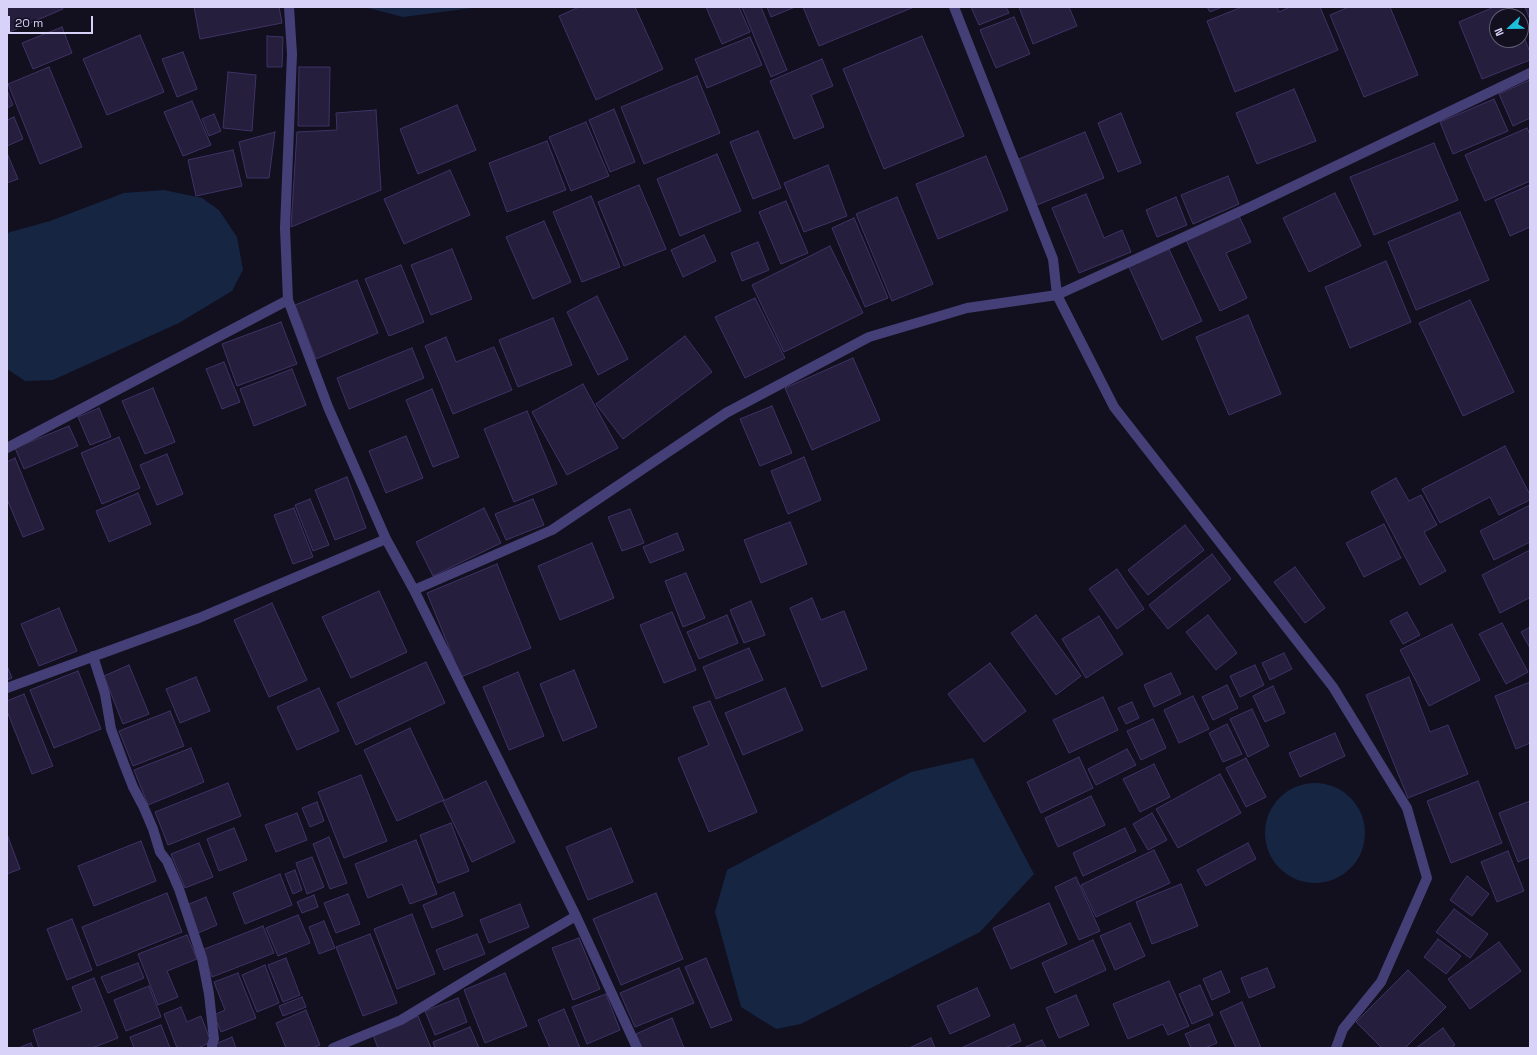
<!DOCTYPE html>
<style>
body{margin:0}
#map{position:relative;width:1537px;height:1055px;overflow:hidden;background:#120f1e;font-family:"Space Grotesk",sans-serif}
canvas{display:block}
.frame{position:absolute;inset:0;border:8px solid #d8d2f9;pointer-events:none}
.north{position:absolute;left:1489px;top:8px;width:40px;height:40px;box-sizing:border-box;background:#120f1e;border:1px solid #615d76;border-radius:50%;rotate:248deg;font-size:11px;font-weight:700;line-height:16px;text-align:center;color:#d8d2f9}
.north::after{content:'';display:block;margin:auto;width:14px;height:18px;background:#1dbfda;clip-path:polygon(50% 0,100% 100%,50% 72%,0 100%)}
.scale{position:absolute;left:8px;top:16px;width:85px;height:18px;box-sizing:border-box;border:2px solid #d8d2f9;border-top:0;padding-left:5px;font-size:12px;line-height:14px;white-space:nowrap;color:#d8d2f9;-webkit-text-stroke:3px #120f1e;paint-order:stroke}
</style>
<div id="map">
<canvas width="1537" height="1055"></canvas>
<div class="frame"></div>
<div class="north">N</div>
<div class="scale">20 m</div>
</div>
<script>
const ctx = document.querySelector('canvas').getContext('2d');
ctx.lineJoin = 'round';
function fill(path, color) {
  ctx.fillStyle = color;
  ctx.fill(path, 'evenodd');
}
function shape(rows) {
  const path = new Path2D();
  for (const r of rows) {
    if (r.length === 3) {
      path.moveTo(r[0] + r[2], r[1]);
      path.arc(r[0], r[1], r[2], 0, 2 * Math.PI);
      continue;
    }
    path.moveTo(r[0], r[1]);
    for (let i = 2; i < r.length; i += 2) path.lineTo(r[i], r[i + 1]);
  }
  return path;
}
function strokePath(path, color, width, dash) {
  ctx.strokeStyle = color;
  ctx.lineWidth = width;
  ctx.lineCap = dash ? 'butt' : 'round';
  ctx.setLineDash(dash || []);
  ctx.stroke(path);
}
const water = shape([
 [364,7,480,7,403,17],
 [164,190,202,198,219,210,237,237,243,270,232,291,179,323,53,380,25,381,7,369,7,234,10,232,50,221,124,193],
 [973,758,1034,874,980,932,801,1024,776,1029,741,1007,715,912,727,870,911,772],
 [1315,833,50]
]);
const building = shape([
 [7,7,62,7,63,9,7,33,7,7],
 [194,7,279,7,282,23,200,39,194,7],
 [579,7,635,7,663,69,596,100,559,16,579,7],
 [706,7,739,7,750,32,722,44,706,7],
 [742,7,761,7,787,70,771,77,742,7],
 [767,7,795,7,771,17,767,7],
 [803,7,914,7,819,46,803,7],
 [971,7,1006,7,1009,13,979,25,971,7],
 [1019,7,1069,7,1077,26,1033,44,1019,7],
 [1207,7,1222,7,1210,12,1207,7],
 [1242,7,1277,7,1279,12,1290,7,1320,7,1338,50,1235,92,1207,21,1242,7],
 [1349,7,1390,7,1418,75,1364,97,1330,15,1349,7],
 [1494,7,1512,7,1515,16,1497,16,1497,40,1521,40,1521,30,1530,52,1530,60,1482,79,1459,22,1494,7],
 [1525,7,1530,7,1530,20,1525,7],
 [1014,17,1030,54,996,68,980,30,1014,17],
 [62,27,72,53,33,69,22,43,62,27],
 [140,35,164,92,107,115,83,59,140,35],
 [267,36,283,37,282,67,267,67,267,36],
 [922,36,964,136,884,169,843,69,922,36],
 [750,37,762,65,707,88,695,59,750,37],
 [183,52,197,89,177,97,162,59,183,52],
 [822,59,833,86,811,95,824,127,794,139,770,81,822,59],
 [49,67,82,147,40,164,8,84,49,67],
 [299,67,330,67,329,126,298,126,299,67],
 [228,72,256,75,252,131,223,128,228,72],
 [697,76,720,133,644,164,621,107,697,76],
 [1530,80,1530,118,1513,126,1499,94,1530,80],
 [1294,89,1316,141,1257,164,1236,113,1294,89],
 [7,90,13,105,7,108,7,90],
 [1494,99,1508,131,1453,154,1440,122,1494,99],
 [192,101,211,145,183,156,164,112,192,101],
 [457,105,476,150,418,174,400,129,457,105],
 [614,109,635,162,610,172,589,120,614,109],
 [376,110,381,190,291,227,297,132,337,130,336,113,376,110],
 [1121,113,1141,163,1118,172,1098,123,1121,113],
 [214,114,221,131,209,136,202,119,214,114],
 [14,117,23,139,7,146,7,120,14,117],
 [586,122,609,176,571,191,549,137,586,122],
 [1527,128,1530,135,1530,181,1485,201,1465,155,1527,128],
 [758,131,781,188,753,199,730,142,758,131],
 [275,132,269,178,247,178,239,142,275,132],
 [1085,132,1104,178,1037,205,1019,159,1085,132],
 [547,141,566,190,507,212,489,163,547,141],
 [1434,143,1458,200,1374,235,1350,177,1434,143],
 [233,150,242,186,196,196,188,160,233,150],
 [7,153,18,179,7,183,7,153],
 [717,154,741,211,680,236,657,179,717,154],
 [986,156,1008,210,938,239,916,184,986,156],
 [828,165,847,216,804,232,784,183,828,165],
 [450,170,470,215,404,244,384,199,450,170],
 [1228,176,1239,204,1193,224,1181,195,1228,176],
 [639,185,666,249,624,266,598,202,639,185],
 [1530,185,1530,227,1510,236,1495,200,1530,185],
 [1335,193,1361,246,1309,272,1283,218,1335,193],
 [1086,194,1104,238,1122,230,1131,252,1079,273,1052,208,1086,194],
 [591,196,620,267,582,282,553,212,591,196],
 [897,197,933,284,892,301,856,214,897,197],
 [1176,197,1187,225,1157,237,1146,210,1176,197],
 [786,201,808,253,781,264,759,212,786,201],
 [1460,212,1489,280,1416,310,1388,242,1460,212],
 [1239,216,1251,242,1226,253,1247,298,1220,311,1186,240,1239,216],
 [854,218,888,298,865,307,832,228,854,218],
 [544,221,571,282,533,299,506,237,544,221],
 [704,235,716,261,683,277,671,250,704,235],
 [758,242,769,270,742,281,731,253,758,242],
 [830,246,863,313,784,352,752,285,830,246],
 [452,249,472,299,431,315,411,265,452,249],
 [1169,249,1202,321,1162,340,1129,267,1169,249],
 [1386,261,1411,322,1350,348,1325,287,1386,261],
 [401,265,424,322,389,336,365,279,401,265],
 [357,280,378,333,316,359,295,305,357,280],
 [597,296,628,359,598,375,567,312,597,296],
 [755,298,785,358,745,378,715,317,755,298],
 [1470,300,1514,392,1463,416,1419,323,1470,300],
 [1248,315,1281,394,1229,415,1196,337,1248,315],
 [553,318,572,365,518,387,499,340,553,318],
 [281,322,297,364,237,386,222,344,281,322],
 [685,336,712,372,623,439,596,404,685,336],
 [446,337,456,362,494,347,512,390,453,414,425,346,446,337],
 [412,348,424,378,349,409,337,378,412,348],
 [853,358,880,420,812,450,785,388,853,358],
 [224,362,240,402,222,409,206,369,224,362],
 [292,369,306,405,254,426,240,389,292,369],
 [583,384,618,448,567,475,532,412,583,384],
 [153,388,175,442,145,454,122,401,153,388],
 [432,389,459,457,433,467,406,400,432,389],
 [772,406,792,453,760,466,740,419,772,406],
 [99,408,111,437,90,445,78,417,99,408],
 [527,411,557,484,514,502,484,429,527,411],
 [69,426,78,446,24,469,15,448,69,426],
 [406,436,423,478,386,493,369,451,406,436],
 [119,437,140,488,102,504,81,453,119,437],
 [1505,446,1530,495,1530,500,1499,515,1490,497,1440,523,1422,489,1505,446],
 [167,454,183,494,157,505,140,465,167,454],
 [804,457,821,500,788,514,771,471,804,457],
 [15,458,44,529,23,537,7,499,7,462,15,458],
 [347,477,366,528,335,540,315,490,347,477],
 [1396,478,1409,501,1421,495,1437,525,1424,532,1446,571,1420,585,1371,492,1396,478],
 [138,493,151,524,109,542,96,511,138,493],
 [310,499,329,545,313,551,295,505,310,499],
 [533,499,544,525,506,540,495,514,533,499],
 [1530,505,1530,542,1494,560,1480,531,1530,505],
 [294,508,313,557,293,564,274,515,294,508],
 [484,508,501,543,433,576,416,542,484,508],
 [630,509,644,543,622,551,608,517,630,509],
 [790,522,807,564,761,583,744,540,790,522],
 [1384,524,1401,558,1364,577,1346,543,1384,524],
 [1185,525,1204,550,1148,595,1128,570,1185,525],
 [677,533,684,550,650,563,643,547,677,533],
 [592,543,614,598,560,620,538,566,592,543],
 [1530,550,1530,601,1529,598,1500,613,1482,575,1530,550],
 [1212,554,1231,579,1168,629,1149,605,1212,554],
 [497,564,531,648,461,677,427,593,497,564],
 [1295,567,1325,608,1305,623,1274,582,1295,567],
 [1117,569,1144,609,1117,629,1089,589,1117,569],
 [686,573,705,618,683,627,665,581,686,573],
 [379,591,407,652,351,678,322,617,379,591],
 [812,598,821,620,844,611,867,669,822,687,790,608,812,598],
 [751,601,765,635,744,643,730,610,751,601],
 [272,603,307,680,269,697,234,620,272,603],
 [59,608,77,651,39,666,21,624,59,608],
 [672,612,696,670,664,683,640,625,672,612],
 [1407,612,1420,635,1403,644,1390,621,1407,612],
 [727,615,738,643,699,659,687,632,727,615],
 [1036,615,1081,676,1056,695,1011,633,1036,615],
 [1208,615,1237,653,1216,670,1186,632,1208,615],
 [1099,616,1123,654,1086,678,1062,639,1099,616],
 [1502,623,1528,672,1506,684,1479,634,1502,623],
 [1452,624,1480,680,1429,706,1400,650,1452,624],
 [1530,627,1530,648,1521,632,1530,627],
 [749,648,763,680,716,699,703,667,749,648],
 [1284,653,1292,669,1270,680,1262,663,1284,653],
 [426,662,445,703,356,745,337,703,426,662],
 [990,663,1026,711,984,742,948,694,990,663],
 [129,665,149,714,123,724,104,676,129,665],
 [1255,665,1264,685,1240,697,1230,676,1255,665],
 [7,666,12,678,7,680,7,666],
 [574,670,597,727,563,741,540,684,574,670],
 [78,671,101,729,54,748,30,690,78,671],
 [518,672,544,736,509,750,483,687,518,672],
 [1171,673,1181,694,1154,707,1144,685,1171,673],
 [196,677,210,711,180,723,166,689,196,677],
 [1409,677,1430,732,1448,725,1468,774,1408,798,1366,695,1409,677],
 [1530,682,1530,743,1516,749,1495,696,1530,682],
 [1227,685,1238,708,1213,720,1202,697,1227,685],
 [1273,686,1285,713,1265,722,1253,696,1273,686],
 [319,688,339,731,297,750,277,707,319,688],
 [785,688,803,730,743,755,725,713,785,688],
 [24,694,53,766,32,774,7,711,7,701,24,694],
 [1193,696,1209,729,1179,743,1164,710,1193,696],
 [1103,697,1118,730,1069,753,1053,720,1103,697],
 [710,701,757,812,709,832,678,758,709,745,693,707,710,701],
 [1132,702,1139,718,1126,724,1118,708,1132,702],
 [1252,709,1269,746,1248,757,1230,719,1252,709],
 [170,711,184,746,133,766,119,731,170,711],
 [1153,719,1166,748,1141,760,1127,731,1153,719],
 [1227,724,1242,754,1223,762,1209,733,1227,724],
 [410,728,444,800,397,821,364,750,410,728],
 [1335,733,1345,756,1300,777,1289,753,1335,733],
 [191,748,204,782,148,805,134,770,191,748],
 [1127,749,1136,765,1096,785,1088,769,1127,749],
 [1079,757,1093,788,1041,813,1027,782,1079,757],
 [1246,758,1266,797,1246,807,1226,768,1246,758],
 [1154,764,1170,797,1140,812,1123,779,1154,764],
 [1220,774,1241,813,1178,848,1156,809,1220,774],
 [361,775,387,841,344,858,318,792,361,775],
 [486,781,515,842,472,862,443,801,486,781],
 [1478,781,1502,843,1451,863,1427,801,1478,781],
 [228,783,241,816,168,845,155,812,228,783],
 [1091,796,1105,825,1058,847,1045,818,1091,796],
 [1530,801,1530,857,1518,862,1499,813,1530,801],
 [317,802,324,821,310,827,302,808,317,802],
 [297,813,307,840,276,852,265,825,297,813],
 [1152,813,1167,840,1148,850,1133,824,1152,813],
 [451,823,469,871,438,883,420,835,451,823],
 [234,828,247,860,219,871,207,839,234,828],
 [611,828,633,882,588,900,566,847,611,828],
 [1125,828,1136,851,1083,876,1073,853,1125,828],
 [7,834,20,869,7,874,7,834],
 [329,837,347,883,330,889,313,844,329,837],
 [416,840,437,894,410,904,402,884,368,898,355,864,416,840],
 [141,841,156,881,94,906,78,866,141,841],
 [199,843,213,877,185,888,171,854,199,843],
 [1248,843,1256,859,1206,886,1197,870,1248,843],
 [1154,850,1170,883,1096,917,1081,885,1154,850],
 [1508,851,1524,891,1497,902,1481,862,1508,851],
 [312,857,324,887,307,894,296,863,312,857],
 [295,870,302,890,293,894,285,874,295,870],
 [280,874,292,905,245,924,233,893,280,874],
 [1467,876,1489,894,1472,916,1450,900,1467,876],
 [1076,877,1100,931,1079,940,1055,887,1076,877],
 [1181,884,1198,926,1152,944,1136,902,1181,884],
 [454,892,463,916,432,928,423,905,454,892],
 [167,893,182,932,97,966,82,927,167,893],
 [656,893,683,959,621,985,593,919,656,893],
 [348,894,360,924,336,933,324,903,348,894],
 [314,895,318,907,302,913,297,902,314,895],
 [206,897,217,925,198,933,187,905,206,897],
 [1049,903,1067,944,1011,969,993,928,1049,903],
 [520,904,529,927,489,943,480,920,520,904],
 [1454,909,1488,934,1470,958,1436,932,1454,909],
 [412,914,435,974,397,989,374,929,412,914],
 [298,915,310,943,278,956,266,928,298,915],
 [72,919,92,970,67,980,47,929,72,919],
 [324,921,335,948,319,954,309,927,324,921],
 [1130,923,1145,956,1115,970,1100,936,1130,923],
 [263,926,274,953,212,977,202,950,263,926],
 [370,934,397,1003,363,1016,336,947,370,934],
 [477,934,485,954,444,970,436,950,477,934],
 [187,935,197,959,167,971,178,997,158,1005,138,954,187,935],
 [579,938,600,989,573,1000,552,948,579,938],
 [1438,939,1461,956,1446,974,1424,957,1438,939],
 [1093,940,1106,970,1055,993,1042,963,1093,940],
 [1499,942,1521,971,1470,1009,1448,979,1499,942],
 [286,958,300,995,283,1002,268,965,286,958],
 [706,958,732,1020,711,1028,685,967,706,958],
 [138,963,144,978,108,993,101,977,138,963],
 [265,965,279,1003,257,1012,242,975,265,965],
 [679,968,694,1003,635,1027,620,993,679,968],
 [1267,968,1275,987,1249,998,1241,978,1267,968],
 [1408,970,1446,1007,1405,1048,1382,1048,1356,1022,1408,970],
 [1221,971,1230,992,1212,1000,1203,979,1221,971],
 [238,973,256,1018,221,1032,214,1015,225,1010,214,982,238,973],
 [505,973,527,1026,485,1043,464,990,505,973],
 [94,978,118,1038,92,1048,39,1048,33,1030,82,1011,72,987,94,978],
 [1169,981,1189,1026,1168,1035,1163,1024,1128,1039,1113,1004,1169,981],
 [1200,985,1213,1015,1192,1024,1179,994,1200,985],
 [149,986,161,1017,126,1031,114,1000,149,986],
 [977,988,990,1016,950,1034,937,1006,977,988],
 [606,994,620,1030,587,1044,572,1007,606,994],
 [1076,995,1089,1025,1059,1038,1046,1008,1076,995],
 [302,997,306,1007,283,1016,279,1006,302,997],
 [458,998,467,1022,435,1035,425,1011,458,998],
 [1242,1002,1261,1048,1236,1048,1220,1012,1242,1002],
 [181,1007,187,1022,201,1016,211,1042,198,1048,177,1048,164,1014,181,1007],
 [564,1009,580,1048,550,1048,538,1020,564,1009],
 [306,1010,320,1045,312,1048,286,1048,276,1023,306,1010],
 [418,1016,431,1048,378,1048,373,1035,418,1016],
 [672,1018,684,1048,642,1048,636,1034,672,1018],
 [1014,1024,1021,1041,1005,1048,961,1048,1014,1024],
 [1209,1024,1217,1043,1205,1048,1191,1048,1185,1034,1209,1024],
 [161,1025,170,1048,134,1048,130,1037,161,1025],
 [470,1027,479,1048,435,1048,433,1042,470,1027],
 [1443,1028,1455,1045,1451,1048,1416,1048,1443,1028],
 [232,1037,236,1048,215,1048,213,1045,232,1037],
 [931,1038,935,1048,909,1048,931,1038],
 [1042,1040,1046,1048,1023,1048,1042,1040],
 [31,1043,33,1048,18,1048,31,1043]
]);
const minor = shape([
 [289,7,292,54,285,228,288,300,328,407,386,539,414,590,576,916,637,1048],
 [954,7,1053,259,1057,295,1114,407,1333,687,1407,808,1427,878,1381,982,1343,1029,1336,1048],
 [7,448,288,300],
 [414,590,552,530,726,413,869,337,967,308,1057,295,1252,206,1530,73],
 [93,656,105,694,111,729,124,764,133,787,144,808,153,829,160,852,167,861,179,889,202,958,209,994,214,1039,212,1045,212,1048],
 [7,688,199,618,386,539],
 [333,1048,401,1020,485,969,576,916]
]);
fill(water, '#152542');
fill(building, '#251e3d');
strokePath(building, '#3f3366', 1);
strokePath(minor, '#444077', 10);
</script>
